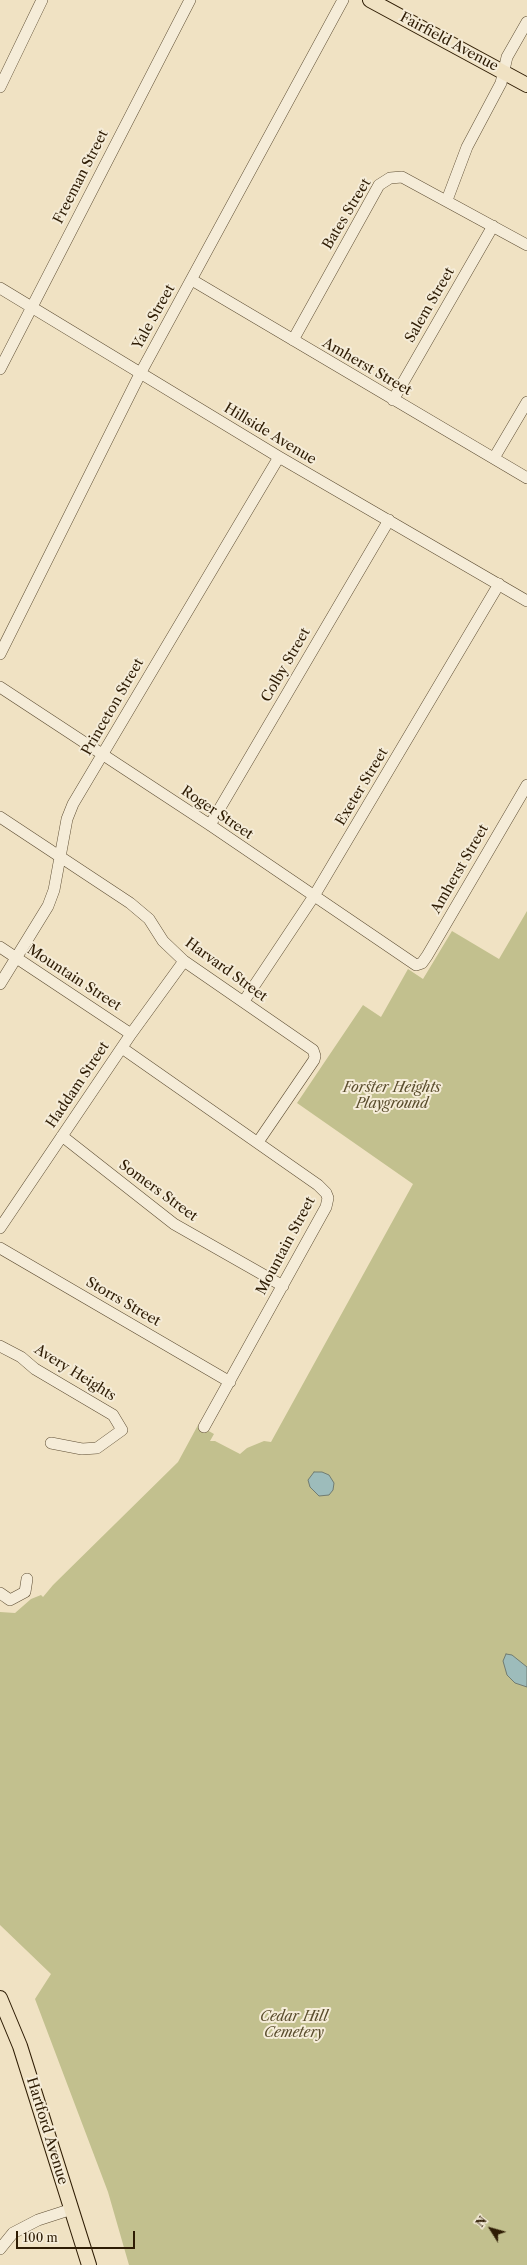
<!DOCTYPE html>
<style>
body{margin:0}
#map{position:relative;width:527px;height:2265px;overflow:hidden;background:#f0e2c3;font-family:"Libre Caslon Text",serif}
canvas{display:block}
.north{position:absolute;left:471px;top:2209px;width:40px;height:40px;-webkit-text-stroke:3px #f5ecd8;paint-order:stroke;rotate:307deg;font-size:11px;font-weight:700;line-height:16px;text-align:center;color:#2e1c04}
.north::after{content:'';display:block;margin:auto;width:14px;height:18px;background:#2e1c04;clip-path:polygon(50% 0,100% 100%,50% 72%,0 100%)}
.scale{position:absolute;left:16px;top:2231px;width:119px;height:18px;box-sizing:border-box;border:2px solid #2e1c04;border-top:0;padding-left:5px;font-size:12px;line-height:14px;white-space:nowrap;color:#2e1c04;-webkit-text-stroke:3px #f5ecd8;paint-order:stroke}
</style>
<div id="map">
<canvas width="527" height="2265"></canvas>
<div class="north">N</div>
<div class="scale">100 m</div>
</div>
<script>
const ctx = document.querySelector('canvas').getContext('2d');
ctx.lineJoin = 'round';
function fill(path, color) {
  ctx.fillStyle = color;
  ctx.fill(path, 'evenodd');
}
function shape(rows) {
  const path = new Path2D();
  for (const r of rows) {
    path.moveTo(r[0], r[1]);
    for (let i = 2; i < r.length; i += 2) path.lineTo(r[i], r[i + 1]);
  }
  return path;
}
function strokePath(path, color, width, dash) {
  ctx.strokeStyle = color;
  ctx.lineWidth = width;
  ctx.lineCap = dash ? 'butt' : 'round';
  ctx.setLineDash(dash || []);
  ctx.stroke(path);
}
function drawText(font, color, halo, rows, align = 'center') {
  ctx.font = font + ' "Libre Caslon Text",serif';
  ctx.lineWidth = 4;
  ctx.setLineDash([]);
  ctx.textBaseline = 'middle';
  ctx.strokeStyle = halo;
  ctx.fillStyle = color;
  for (const [text, x, y, turn = 0] of rows) {
    ctx.save();
    ctx.translate(x, y);
    ctx.rotate((+turn || 0) * Math.PI / 180);
    ctx.textAlign = isNaN(turn) ? turn : align;
    if (halo) ctx.strokeText(text, 0, 0);
    ctx.fillText(text, 0, 0);
    ctx.restore();
  }
}
const green = shape([
 [527,911,527,2265,129,2265,108,2192,35,1999,51,1974,0,1925,0,1612,15,1613,31,1599,41,1595,43,1597,53,1585,178,1462,198,1425,214,1434,210,1441,215,1441,240,1454,247,1448,264,1441,271,1442,413,1184,297,1103,363,1005,381,1017,408,969,423,979,452,931,499,959]
]);
const water = shape([
 [314,1472,322,1472,329,1475,334,1483,333,1490,329,1495,319,1496,310,1487,308,1480,314,1472],
 [506,1654,512,1655,527,1667,527,1687,515,1683,507,1675,503,1661,506,1654]
]);
const minor = shape([
 [0,87,42,0],
 [447,200,467,147,501,83,507,57,527,22],
 [192,280,527,478],
 [0,288,279,457,527,601],
 [293,340,379,185,390,178,402,177,527,245],
 [0,369,190,0],
 [393,400,493,226],
 [494,458,527,402],
 [0,654,140,374,343,0],
 [0,687,210,825,416,965,422,963,427,956,527,785],
 [0,817,130,903,149,919,163,941,184,961,313,1050,315,1056,314,1060,258,1142],
 [210,825,389,520],
 [0,947,131,1034],
 [0,984,48,906,54,890,67,819,73,804,279,457],
 [244,1001,314,896,499,584],
 [122,1048,318,1185,326,1193,328,1198,326,1207,204,1427],
 [62,1136,174,1224,283,1286],
 [0,1228,131,1034,184,961],
 [0,1248,230,1382],
 [0,1346,21,1357,35,1369,113,1415,122,1430,97,1448,82,1449,51,1443],
 [0,1593,10,1600,25,1592,27,1579],
 [0,2249,13,2233,38,2220,72,2209]
]);
const major = shape([
 [370,0,527,85],
 [0,1998,20,2046,89,2265]
]);
const streetNames = [
 ["Fairfield Avenue",449,42,28],
 ["Freeman Street",81,177,-63],
 ["Bates Street",347,214,-59],
 ["Salem Street",430,305,-60],
 ["Yale Street",154,317,-61],
 ["Amherst Street",367,367,30],
 ["Hillside Avenue",270,434,31],
 ["Colby Street",286,665,-60],
 ["Princeton Street",113,707,-60],
 ["Exeter Street",362,787,-59],
 ["Roger Street",217,813,34],
 ["Amherst Street",460,869,-60],
 ["Harvard Street",226,970,36],
 ["Mountain Street",74,978,33],
 ["Haddam Street",78,1085,-56],
 ["Somers Street",158,1191,36],
 ["Mountain Street",286,1246,-62],
 ["Storrs Street",123,1302,30],
 ["Avery Heights",75,1373,32],
 ["Hartford Avenue",47,2131,73]
];
const parkNames = [
 ["Forster Heights",392,1088],
 ["Playground",392,1104],
 ["Cedar Hill",294,2017],
 ["Cemetery",294,2033]
];
fill(green, '#c2c08e');
fill(water, '#9dbcbb');
strokePath(water, '#717c72', 1);
strokePath(minor, '#5e4e34', 12);
strokePath(major, '#2e1c04', 16);
strokePath(minor, '#f5ecd8', 11);
strokePath(major, '#f0e2c3', 14);
drawText('14px', '#2e1c04', '#f5ecd8', streetNames);
drawText('italic 14px', '#5a4d2d', '#f5ecd8', parkNames);
</script>
